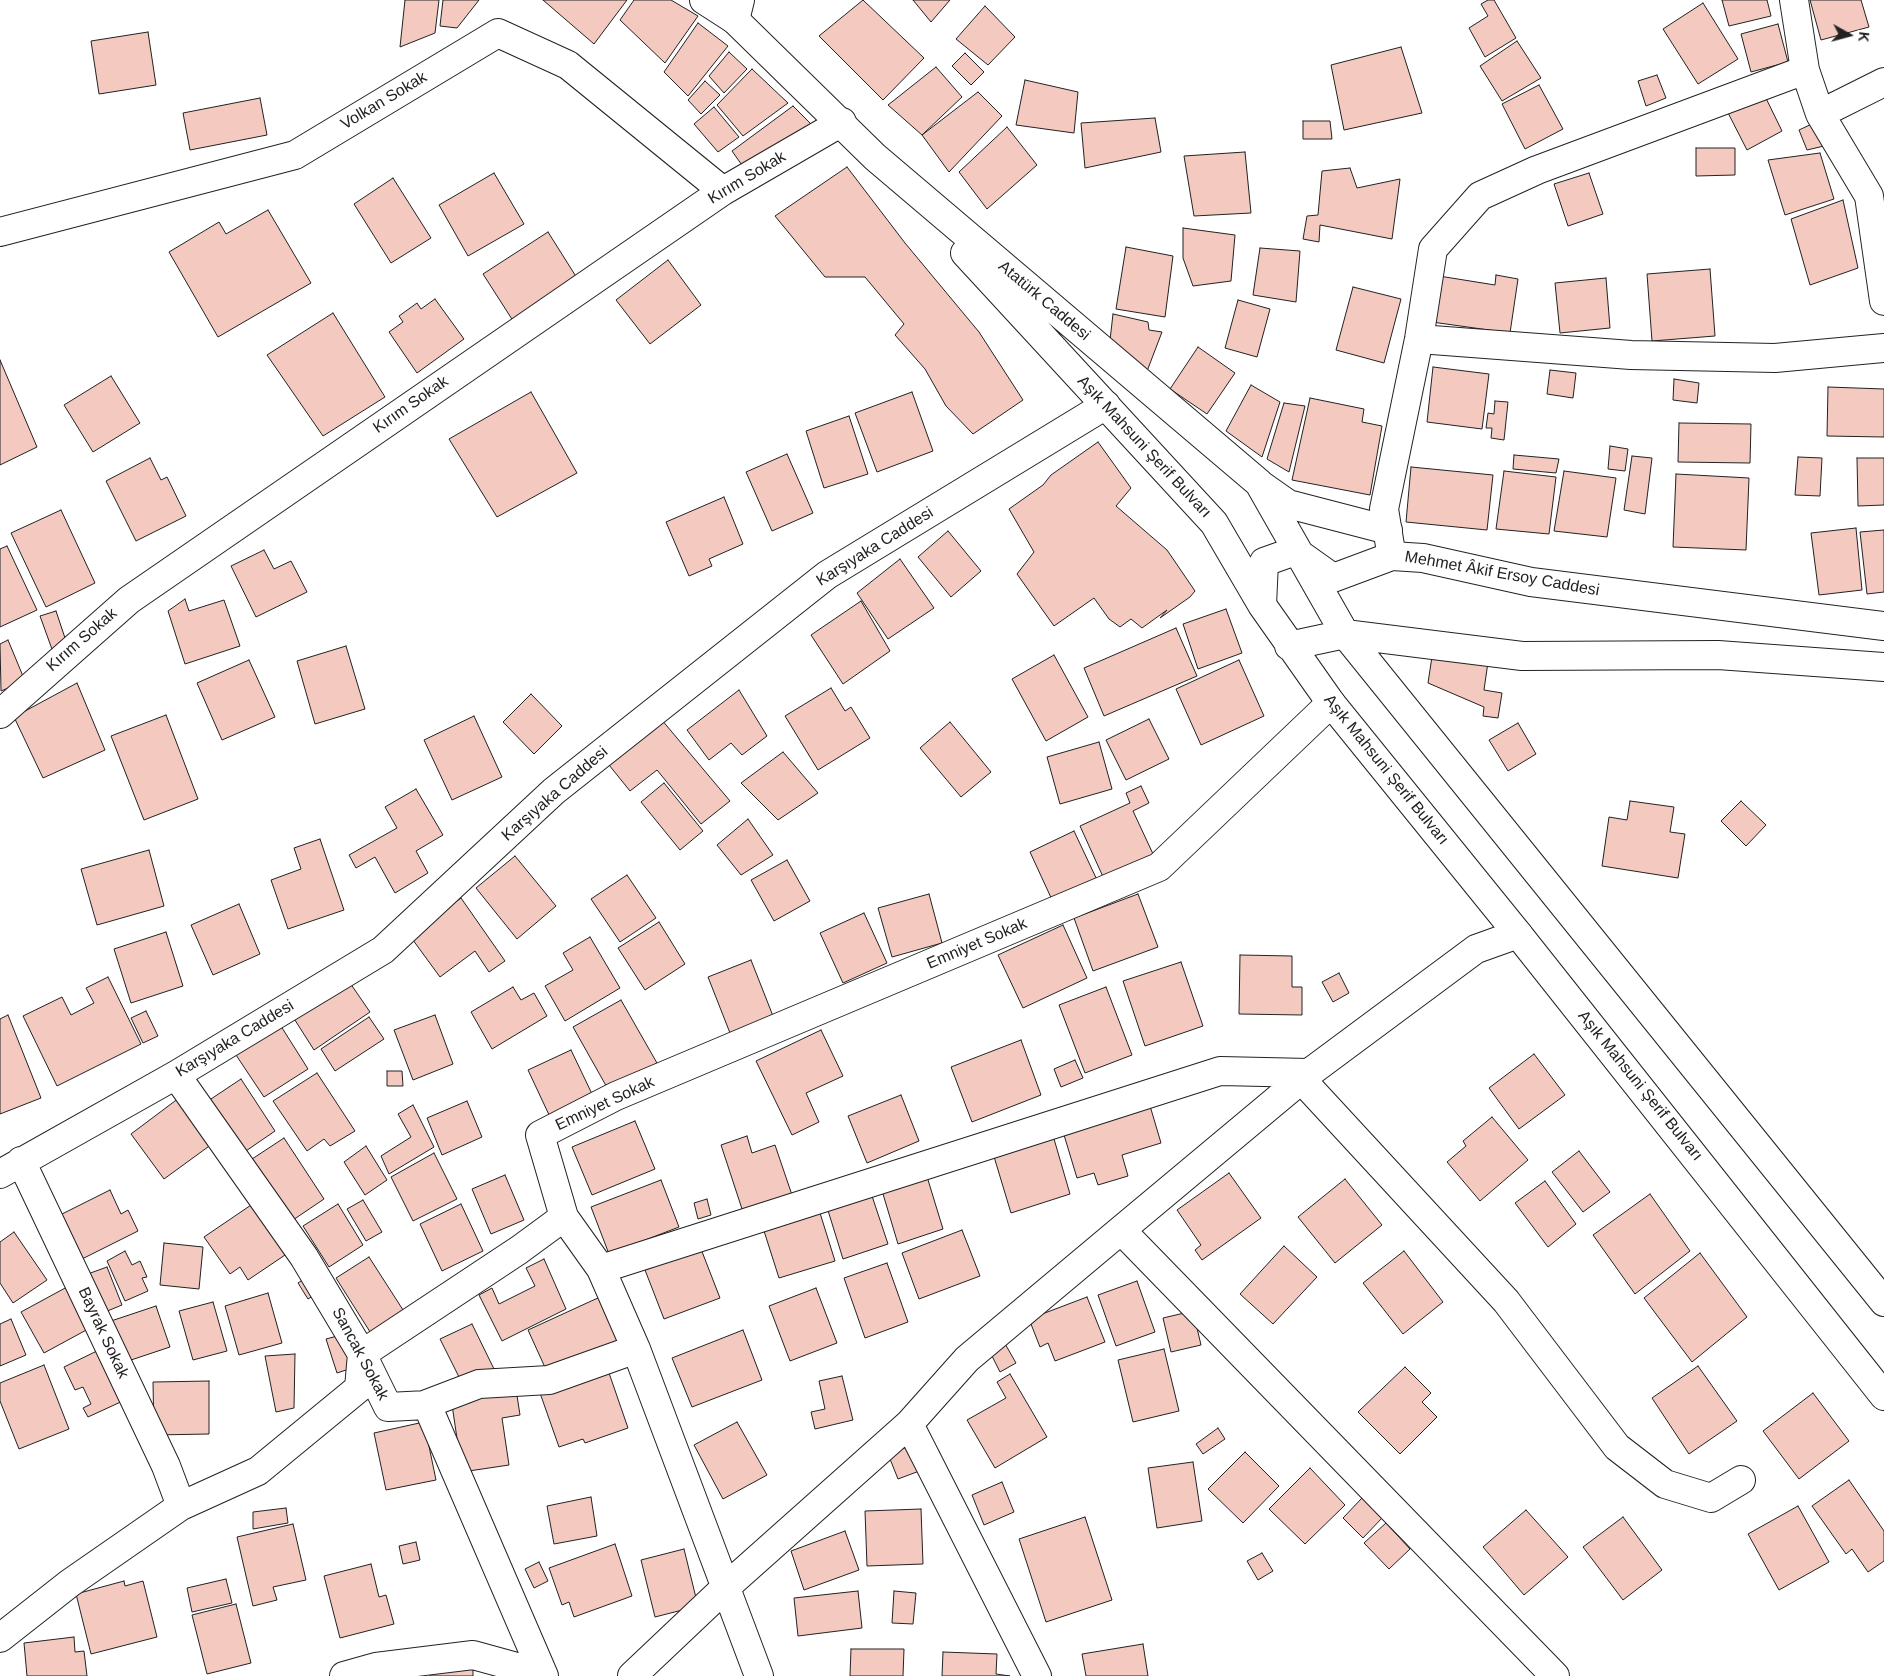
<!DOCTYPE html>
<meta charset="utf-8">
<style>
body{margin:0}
#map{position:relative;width:1884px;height:1676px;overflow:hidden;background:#fff;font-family:Helvetica,sans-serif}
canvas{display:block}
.north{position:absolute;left:1824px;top:10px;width:50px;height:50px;-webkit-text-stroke:4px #fff;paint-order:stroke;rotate:97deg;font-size:14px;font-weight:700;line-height:20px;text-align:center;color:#222}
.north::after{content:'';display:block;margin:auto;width:18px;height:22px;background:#222;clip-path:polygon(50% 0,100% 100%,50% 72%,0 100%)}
</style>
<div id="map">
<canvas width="1884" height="1676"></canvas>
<div class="north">K</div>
</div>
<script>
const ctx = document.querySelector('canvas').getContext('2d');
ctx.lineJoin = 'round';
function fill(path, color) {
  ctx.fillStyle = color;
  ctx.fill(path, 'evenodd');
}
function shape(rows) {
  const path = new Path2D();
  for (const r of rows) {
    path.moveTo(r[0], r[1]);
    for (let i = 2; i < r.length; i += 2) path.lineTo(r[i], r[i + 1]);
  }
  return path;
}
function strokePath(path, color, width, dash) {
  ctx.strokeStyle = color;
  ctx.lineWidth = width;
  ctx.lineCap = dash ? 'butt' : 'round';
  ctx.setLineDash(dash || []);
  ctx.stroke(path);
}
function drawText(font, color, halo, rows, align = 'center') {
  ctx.font = font + ' Helvetica,sans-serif';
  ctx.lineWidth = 4;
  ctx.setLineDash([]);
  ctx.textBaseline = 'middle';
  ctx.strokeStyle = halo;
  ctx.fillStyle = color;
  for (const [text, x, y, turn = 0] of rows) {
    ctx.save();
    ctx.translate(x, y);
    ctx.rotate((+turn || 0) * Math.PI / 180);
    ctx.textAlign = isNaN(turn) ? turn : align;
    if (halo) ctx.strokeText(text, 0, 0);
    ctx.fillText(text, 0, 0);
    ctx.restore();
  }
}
const building = shape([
 [405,0,439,0,435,33,400,47,405,0],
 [443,0,479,0,457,28,440,26,443,0],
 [543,0,627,0,594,44,543,0],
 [634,0,671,0,698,16,665,63,620,20,634,0],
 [863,0,924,58,883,100,819,36,863,0],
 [913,0,950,0,931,22,913,0],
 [1488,0,1494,0,1516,38,1485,57,1469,28,1488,16,1481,4,1488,0],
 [1722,0,1767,0,1771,16,1729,26,1722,0],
 [1810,0,1861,0,1869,27,1821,40,1810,0],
 [1703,3,1738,59,1698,84,1663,29,1703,3],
 [985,6,1015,37,988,65,956,39,985,6],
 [698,23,728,46,688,96,664,72,698,23],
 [1778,24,1788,62,1751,72,1741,34,1778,24],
 [148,32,156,85,99,94,91,41,148,32],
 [1517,41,1541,78,1502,101,1480,66,1517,41],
 [1401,47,1422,113,1344,130,1331,65,1401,47],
 [729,52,747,69,724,93,709,76,729,52],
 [965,53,984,72,971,85,952,66,965,53],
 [936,67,962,97,922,135,888,105,936,67],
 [752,69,788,103,743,136,717,105,752,69],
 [1657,75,1666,98,1646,106,1638,81,1657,75],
 [1025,80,1078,92,1074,133,1016,125,1025,80],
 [705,81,720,95,701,114,688,100,705,81],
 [1539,85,1563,129,1525,149,1502,104,1539,85],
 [1761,88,1782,131,1747,150,1725,107,1761,88],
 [978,92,1002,116,949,172,922,135,978,92],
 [260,98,267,135,190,150,183,113,260,98],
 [793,106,813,126,744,168,732,151,793,106],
 [714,107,739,137,718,152,694,124,714,107],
 [1155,118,1161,152,1085,168,1081,123,1155,118],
 [1303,121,1330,121,1332,139,1303,139,1303,121],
 [1816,122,1824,146,1807,150,1799,130,1816,122],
 [1007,127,1037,165,987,209,959,172,1007,127],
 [1696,148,1735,148,1735,175,1696,176,1696,148],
 [1245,152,1251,213,1194,216,1184,156,1245,152],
 [1820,153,1834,199,1785,215,1768,160,1820,153],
 [847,167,905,243,979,332,1023,400,973,434,946,406,925,369,895,335,904,324,865,277,825,277,775,216,847,167],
 [1350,168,1357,188,1400,179,1392,239,1320,225,1319,242,1303,239,1307,216,1318,215,1322,171,1350,168],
 [494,173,524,224,468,256,439,205,494,173],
 [1589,173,1603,214,1568,226,1554,184,1589,173],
 [393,178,431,238,391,263,354,204,393,178],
 [1843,200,1858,268,1810,285,1791,219,1843,200],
 [268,210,311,283,218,337,169,252,219,222,226,234,268,210],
 [1183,228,1235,235,1231,281,1193,286,1183,258,1183,228],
 [548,232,582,286,517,327,483,274,548,232],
 [1126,247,1173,256,1165,317,1116,309,1126,247],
 [1260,248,1300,251,1296,302,1253,295,1260,248],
 [668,260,701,305,650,344,616,300,668,260],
 [1710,269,1715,336,1652,341,1647,274,1710,269],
 [1496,275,1518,279,1510,333,1432,322,1439,276,1495,285,1496,275],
 [1606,278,1610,328,1560,333,1555,283,1606,278],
 [1353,287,1401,299,1384,363,1336,350,1353,287],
 [435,299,464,339,417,373,389,332,403,322,399,316,417,303,421,309,435,299],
 [1238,300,1270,309,1257,357,1225,348,1238,300],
 [333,313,385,397,323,436,267,355,333,313],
 [1113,314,1148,322,1149,330,1162,332,1144,379,1109,349,1113,314],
 [1198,347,1235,373,1207,414,1170,389,1198,347],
 [0,360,37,447,0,465,0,360],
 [1433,367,1489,374,1482,429,1427,422,1433,367],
 [1550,370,1576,373,1573,398,1547,394,1550,370],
 [111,376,140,423,93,452,64,405,111,376],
 [1674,379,1699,383,1697,403,1673,400,1674,379],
 [1251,385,1280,402,1262,457,1226,431,1251,385],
 [1828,387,1884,389,1884,437,1827,436,1828,387],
 [531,392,577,473,497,517,449,439,531,392],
 [912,392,933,451,877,472,855,413,912,392],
 [1310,398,1364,409,1362,422,1382,426,1370,495,1292,480,1310,398],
 [1495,401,1508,402,1504,440,1491,438,1492,428,1486,428,1488,413,1494,414,1495,401],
 [1284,403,1305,406,1289,472,1267,459,1284,403],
 [849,416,868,474,824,488,806,431,849,416],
 [1679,423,1751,424,1750,463,1678,462,1679,423],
 [1098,442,1131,488,1116,506,1167,550,1195,591,1190,597,1160,618,1167,610,1142,628,1131,619,1120,627,1109,619,1094,598,1054,626,1017,574,1034,552,1009,509,1043,485,1051,475,1098,442],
 [1610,446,1628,449,1625,471,1608,469,1610,446],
 [787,454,813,513,772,531,746,472,787,454],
 [1514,455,1559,459,1556,473,1513,469,1514,455],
 [1632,456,1652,458,1645,514,1624,510,1632,456],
 [1798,457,1822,458,1820,496,1795,495,1798,457],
 [150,458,161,480,167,477,186,516,136,541,106,481,150,458],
 [1857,458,1884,458,1884,505,1858,506,1857,458],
 [1411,467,1493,475,1487,530,1406,522,1411,467],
 [1504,471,1556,477,1549,534,1496,529,1504,471],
 [1564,471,1616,478,1607,537,1554,531,1564,471],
 [1676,474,1749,478,1746,550,1673,547,1676,474],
 [724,497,743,544,709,559,712,566,689,576,666,522,724,497],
 [61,510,95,583,46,607,11,533,61,510],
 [1856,528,1862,590,1819,595,1811,533,1856,528],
 [1884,530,1884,592,1867,594,1860,532,1884,530],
 [948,531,981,571,951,597,918,557,948,531],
 [7,546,37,610,0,627,0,549,7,546],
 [264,550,274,569,291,561,307,592,256,617,231,566,264,550],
 [900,559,934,608,888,639,857,593,900,559],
 [185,599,189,611,224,600,240,646,185,664,168,611,185,599],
 [861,601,890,651,843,684,811,635,861,601],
 [1226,609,1242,653,1198,669,1183,624,1226,609],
 [56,611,68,647,53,652,40,616,56,611],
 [1176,628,1197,676,1104,716,1084,668,1176,628],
 [8,640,25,681,1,691,0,644,8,640],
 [346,646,365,709,315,724,297,661,346,646],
 [1433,650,1488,662,1484,690,1502,693,1498,718,1483,716,1484,707,1428,683,1433,650],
 [1054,655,1088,717,1046,741,1012,679,1054,655],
 [249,660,275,717,222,740,197,683,249,660],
 [1239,660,1264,716,1201,745,1176,689,1239,660],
 [77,683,105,750,43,778,14,717,77,683],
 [831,688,845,711,851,707,870,738,818,770,785,716,831,688],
 [739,690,767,736,742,755,731,743,709,760,687,730,739,690],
 [531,694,562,726,534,754,503,722,531,694],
 [166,715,198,799,144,820,111,736,166,715],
 [474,716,502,777,452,800,424,740,474,716],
 [661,719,730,801,701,824,657,770,630,791,605,760,661,719],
 [1149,719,1169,759,1126,780,1106,740,1149,719],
 [950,722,991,772,961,797,920,748,950,722],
 [1518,723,1536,754,1508,771,1489,740,1518,723],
 [1099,742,1112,789,1060,804,1047,757,1099,742],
 [783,752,818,793,778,820,741,783,783,752],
 [664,783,703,831,680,850,641,802,664,783],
 [1141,786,1149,803,1133,811,1154,856,1104,879,1080,826,1130,803,1126,793,1141,786],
 [416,789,443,835,416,851,428,873,395,893,375,857,356,868,349,855,397,828,385,807,416,789],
 [1630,801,1674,807,1670,832,1685,834,1678,878,1602,866,1609,817,1627,820,1630,801],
 [1741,801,1766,825,1746,846,1721,821,1741,801],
 [748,819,773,855,741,875,717,845,748,819],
 [1074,831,1098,882,1053,902,1030,852,1074,831],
 [320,839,344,910,288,929,271,880,301,869,294,848,320,839],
 [149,850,164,906,97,925,81,869,149,850],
 [515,856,556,906,517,939,476,888,515,856],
 [787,860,810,901,774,921,751,880,787,860],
 [627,875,656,918,620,942,591,899,627,875],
 [929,894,942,943,892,957,878,908,929,894],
 [1138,894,1158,947,1093,971,1074,918,1138,894],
 [461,898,505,961,489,972,475,951,440,977,410,936,461,898],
 [239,904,260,954,213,975,191,925,239,904],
 [864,913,887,963,843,983,820,933,864,913],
 [659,922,685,964,645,990,618,948,659,922],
 [1063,925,1087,978,1023,1008,998,955,1063,925],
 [166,932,183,986,131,1003,114,949,166,932],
 [590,937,620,988,565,1021,545,986,573,970,563,953,590,937],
 [1240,955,1292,956,1292,987,1302,987,1302,1015,1239,1014,1240,955],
 [751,960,773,1016,730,1033,708,977,751,960],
 [1181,962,1203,1026,1145,1046,1123,981,1181,962],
 [1339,973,1349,993,1333,1002,1322,982,1339,973],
 [108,977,141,1044,57,1086,23,1016,62,997,71,1015,94,1003,86,988,108,977],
 [348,980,370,1012,314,1050,293,1017,348,980],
 [513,987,521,1000,534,993,547,1016,492,1049,471,1012,513,987],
 [1106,987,1132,1055,1085,1073,1059,1005,1106,987],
 [621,1000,657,1063,609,1091,573,1027,621,1000],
 [146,1011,158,1036,143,1043,131,1018,146,1011],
 [8,1015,41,1098,0,1114,0,1019,8,1015],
 [435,1015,453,1064,413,1080,394,1030,435,1015],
 [369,1017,384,1039,335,1071,321,1049,369,1017],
 [279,1023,308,1069,264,1097,234,1052,279,1023],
 [821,1030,843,1076,806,1093,819,1122,792,1135,756,1061,821,1030],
 [1021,1040,1041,1095,972,1122,951,1067,1021,1040],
 [571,1050,593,1096,550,1117,528,1070,571,1050],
 [1534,1054,1565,1095,1519,1129,1489,1088,1534,1054],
 [1075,1060,1083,1078,1061,1087,1054,1069,1075,1060],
 [387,1071,402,1071,403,1086,387,1086,387,1071],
 [317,1073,355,1131,330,1146,324,1139,307,1151,273,1101,317,1073],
 [241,1079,275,1131,240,1155,205,1103,241,1079],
 [901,1095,919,1141,867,1163,848,1116,901,1095],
 [179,1098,212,1144,164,1179,131,1134,179,1098],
 [1148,1099,1161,1143,1122,1155,1128,1176,1098,1185,1094,1173,1077,1178,1061,1125,1148,1099],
 [467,1101,482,1137,442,1155,427,1118,467,1101],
 [413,1105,434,1147,389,1174,381,1156,411,1137,398,1114,413,1105],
 [1492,1117,1528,1160,1480,1201,1447,1162,1466,1146,1463,1141,1492,1117],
 [635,1121,655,1169,592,1195,572,1147,635,1121],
 [1052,1132,1070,1194,1011,1213,992,1150,1052,1132],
 [747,1136,752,1153,775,1145,792,1195,743,1212,721,1145,747,1136],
 [284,1138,324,1199,290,1222,249,1161,284,1138],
 [366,1146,387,1180,365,1195,344,1162,366,1146],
 [1579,1151,1610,1192,1583,1212,1552,1172,1579,1151],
 [434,1153,457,1199,413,1221,391,1177,434,1153],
 [925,1170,943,1229,898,1244,880,1184,925,1170],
 [1229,1173,1261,1218,1202,1260,1195,1250,1201,1245,1177,1210,1229,1173],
 [505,1175,524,1220,491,1234,472,1189,505,1175],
 [1345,1179,1382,1225,1335,1263,1298,1217,1345,1179],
 [661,1180,679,1227,609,1254,591,1207,661,1180],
 [1545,1181,1576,1224,1548,1247,1515,1203,1545,1181],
 [110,1190,121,1214,128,1210,138,1231,80,1260,58,1216,110,1190],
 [870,1190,888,1244,843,1259,826,1204,870,1190],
 [1650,1194,1690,1251,1635,1294,1593,1235,1650,1194],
 [707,1199,711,1215,698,1219,694,1203,707,1199],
 [363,1200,382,1232,366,1241,347,1209,363,1200],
 [257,1201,291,1251,248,1280,240,1267,230,1274,204,1237,257,1201],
 [338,1204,363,1245,329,1267,303,1226,338,1204],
 [461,1204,483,1251,442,1271,420,1224,461,1204],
 [820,1213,835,1261,779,1278,764,1231,820,1213],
 [962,1230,980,1276,919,1299,902,1253,962,1230],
 [14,1232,47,1280,13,1303,0,1283,0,1242,14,1232],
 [164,1243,203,1247,199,1289,160,1285,164,1243],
 [1284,1246,1317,1277,1273,1324,1240,1294,1284,1246],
 [701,1249,720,1298,664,1319,645,1270,701,1249],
 [125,1251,132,1265,140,1261,147,1277,142,1278,148,1291,125,1301,107,1261,125,1251],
 [1404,1251,1443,1302,1403,1334,1363,1283,1404,1251],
 [1700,1253,1747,1317,1692,1362,1644,1298,1700,1253],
 [369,1257,405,1313,372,1335,336,1278,369,1257],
 [544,1259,566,1309,502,1341,479,1295,492,1288,499,1304,535,1286,526,1268,544,1259],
 [887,1263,908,1322,865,1338,844,1278,887,1263],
 [107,1267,122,1305,100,1314,85,1275,107,1267],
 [310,1275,321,1291,308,1299,298,1283,310,1275],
 [1137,1281,1155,1332,1116,1346,1098,1295,1137,1281],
 [67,1287,90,1328,44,1353,21,1312,67,1287],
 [816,1288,837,1343,790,1361,769,1306,816,1288],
 [268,1293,282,1343,239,1355,225,1306,268,1293],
 [600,1297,620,1341,548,1374,528,1330,600,1297],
 [1087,1297,1105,1342,1055,1361,1048,1343,1040,1347,1029,1319,1087,1297],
 [213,1302,227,1351,193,1360,179,1311,213,1302],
 [156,1306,170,1347,125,1362,111,1321,156,1306],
 [1193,1311,1201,1345,1171,1352,1163,1318,1193,1311],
 [11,1319,26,1355,0,1366,0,1324,11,1319],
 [472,1324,494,1369,463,1385,440,1339,472,1324],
 [743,1330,762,1380,692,1407,672,1358,743,1330],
 [341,1335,352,1368,337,1373,326,1339,341,1335],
 [1004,1342,1016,1363,1000,1372,989,1350,1004,1342],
 [101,1349,125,1400,88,1417,83,1408,91,1404,83,1387,75,1390,64,1367,101,1349],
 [1164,1349,1179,1411,1133,1422,1118,1360,1164,1349],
 [295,1354,294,1408,276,1412,265,1356,295,1354],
 [44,1365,69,1429,19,1449,0,1401,0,1383,44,1365],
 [1698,1366,1737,1421,1689,1454,1652,1398,1698,1366],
 [1405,1367,1431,1393,1422,1402,1437,1417,1400,1454,1358,1412,1405,1367],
 [608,1370,628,1428,585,1443,583,1439,559,1447,540,1393,608,1370],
 [1010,1374,1047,1437,995,1468,967,1420,1006,1398,997,1382,1010,1374],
 [842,1376,853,1420,815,1429,811,1412,825,1409,819,1381,842,1376],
 [209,1381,209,1434,154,1435,153,1382,209,1381],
 [516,1389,520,1415,502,1418,509,1465,462,1472,451,1398,516,1389],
 [1813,1393,1849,1441,1799,1479,1763,1431,1813,1393],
 [424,1422,436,1480,386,1490,374,1433,424,1422],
 [737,1422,767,1475,723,1499,694,1445,737,1422],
 [1218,1428,1225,1439,1203,1454,1196,1444,1218,1428],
 [913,1445,922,1470,898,1479,888,1454,913,1445],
 [1245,1452,1279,1486,1243,1523,1208,1489,1245,1452],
 [1193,1462,1202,1521,1157,1528,1148,1468,1193,1462],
 [1310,1468,1345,1505,1305,1544,1269,1509,1310,1468],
 [1849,1480,1884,1531,1884,1561,1868,1572,1852,1549,1846,1554,1812,1506,1849,1480],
 [1002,1482,1014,1512,984,1525,972,1495,1002,1482],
 [591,1497,597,1536,554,1544,547,1506,591,1497],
 [1362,1498,1382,1518,1363,1538,1343,1518,1362,1498],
 [1798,1506,1829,1562,1779,1590,1748,1534,1798,1506],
 [286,1508,288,1523,253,1529,253,1512,286,1508],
 [921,1509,923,1564,867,1566,865,1511,921,1509],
 [1526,1510,1568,1557,1524,1595,1483,1547,1526,1510],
 [1085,1517,1112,1600,1046,1622,1019,1539,1085,1517],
 [1623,1517,1662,1570,1623,1600,1583,1547,1623,1517],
 [1386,1523,1410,1549,1389,1569,1364,1543,1386,1523],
 [293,1524,306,1580,273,1587,277,1600,253,1606,237,1537,293,1524],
 [845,1531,859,1570,804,1590,791,1551,845,1531],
 [416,1542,420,1560,403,1564,399,1546,416,1542],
 [615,1544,632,1596,574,1617,569,1602,562,1605,549,1568,615,1544],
 [684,1549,698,1606,655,1617,641,1560,684,1549],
 [1262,1553,1273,1571,1258,1580,1247,1561,1262,1553],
 [539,1562,548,1581,534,1588,525,1569,539,1562],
 [371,1564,379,1597,386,1595,394,1624,340,1638,324,1576,371,1564],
 [226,1579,232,1603,192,1612,187,1588,226,1579],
 [124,1581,125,1586,143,1581,157,1637,91,1654,76,1594,124,1581],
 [858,1591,862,1628,798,1636,794,1598,858,1591],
 [894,1591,916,1593,913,1624,892,1623,894,1591],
 [236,1604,251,1663,207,1674,192,1615,236,1604],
 [74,1637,75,1652,84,1651,87,1676,27,1676,24,1643,74,1637],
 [1143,1644,1148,1676,1086,1676,1082,1654,1143,1644],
 [851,1649,904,1649,903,1676,850,1676,851,1649],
 [943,1652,997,1654,996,1674,1010,1676,942,1676,943,1652],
 [473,1665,473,1676,430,1676,430,1673,473,1665]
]);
const minor = shape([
 [1794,0,1805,70],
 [735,20,740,0],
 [1820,114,1869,196,1884,301],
 [0,232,295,155,498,33,568,65,723,191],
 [1419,339,1631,355,1775,358,1884,348],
 [1391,552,1384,509,1419,339,1433,249,1480,196,1537,170,1805,70,1820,114,1884,82],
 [0,714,129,600,723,191,842,122],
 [1309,1073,1220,1071,601,1269,564,1217,540,1135,616,1096,1159,867,1331,703],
 [176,1075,304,1257,362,1354,388,1407,427,1405,544,1676],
 [1301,1079,1506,1301,1617,1447,1665,1484,1711,1498,1741,1480],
 [21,1161,166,1466,181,1506],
 [0,1174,176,1075,383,950,554,791,827,575,1106,405],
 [1121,1230,1555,1676],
 [601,1269,636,1349,759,1676],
 [424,1405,479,1384,549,1380,636,1349],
 [909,1424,1037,1676],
 [0,1638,70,1583,181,1506,258,1471,359,1388,362,1354,519,1250,564,1217],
 [344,1676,376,1667,473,1655,542,1674],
 [632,1676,726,1587,909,1424,967,1359,1121,1230,1309,1073,1476,949,1518,934]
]);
const major = shape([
 [704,0,735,20,875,157,1259,483,1345,634,1884,1302],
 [965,253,1214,523,1262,605,1331,703,1518,934,1884,1396],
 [1261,485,1288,504,1388,530],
 [1262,605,1264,562,1295,551,1333,578,1392,556,1423,558,1531,582,1884,626],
 [1289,646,1345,634,1522,656,1718,655,1884,667]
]);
const streetNames = [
 ["Volkan Sokak",384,101,-31],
 ["Kırım Sokak",747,178,-31],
 ["Atatürk Caddesi",1044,301,40],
 ["Kırım Sokak",411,405,-35],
 ["Aşık Mahsuni Şerif Bulvarı",1144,447,47],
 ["Karşıyaka Caddesi",875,547,-32],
 ["Mehmet Âkif Ersoy Caddesi",1502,574,10],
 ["Kırım Sokak",82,640,-41],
 ["Aşık Mahsuni Şerif Bulvarı",1386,770,51],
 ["Karşıyaka Caddesi",555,794,-41],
 ["Emniyet Sokak",977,944,-23],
 ["Karşıyaka Caddesi",235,1039,-31],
 ["Aşık Mahsuni Şerif Bulvarı",1640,1086,51],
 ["Emniyet Sokak",605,1104,-25],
 ["Bayrak Sokak",103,1333,65],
 ["Sancak Sokak",360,1354,62]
];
fill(building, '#f3c9c0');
strokePath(building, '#222', 1);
strokePath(minor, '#222', 30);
strokePath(major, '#222', 30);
strokePath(minor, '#fff', 28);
strokePath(major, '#fff', 28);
drawText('16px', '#222', '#fff', streetNames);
</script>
